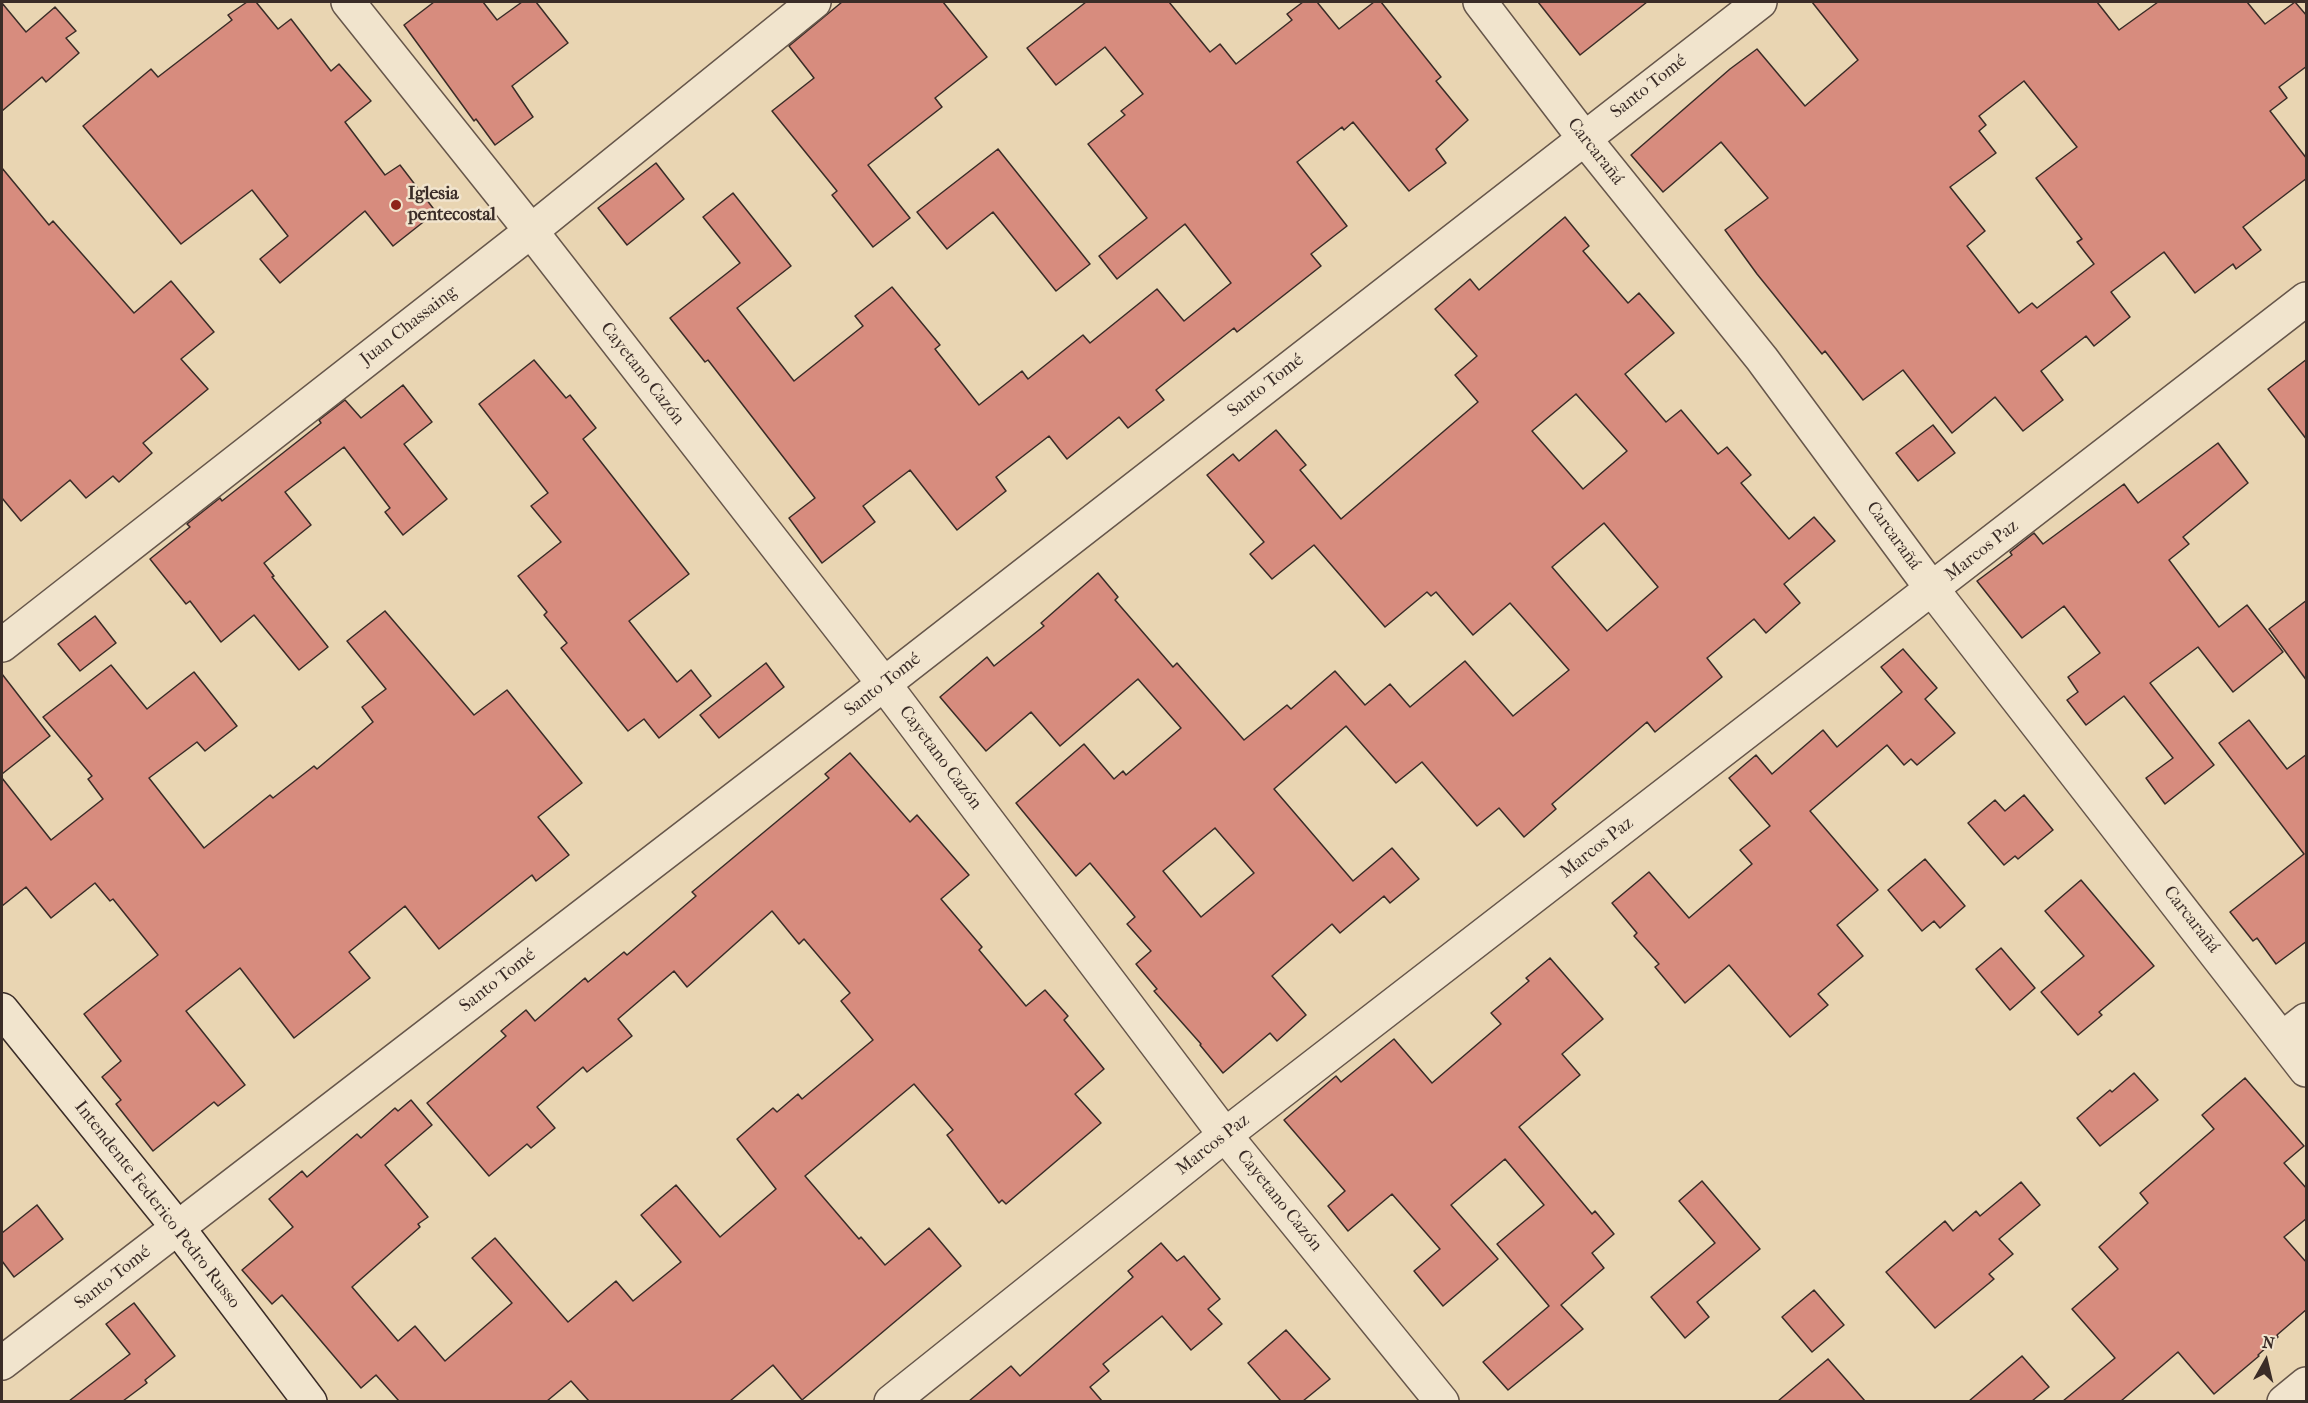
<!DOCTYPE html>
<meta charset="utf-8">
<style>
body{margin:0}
#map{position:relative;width:2308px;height:1403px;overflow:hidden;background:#e9d5b2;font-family:"IM FELL French Canon",serif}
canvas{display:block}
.frame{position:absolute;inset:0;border:3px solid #3a2c27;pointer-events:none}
.north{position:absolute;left:2236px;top:1331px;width:60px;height:60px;-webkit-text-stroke:4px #f1e4cd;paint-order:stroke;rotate:8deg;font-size:16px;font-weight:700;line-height:24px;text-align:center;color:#3a2c27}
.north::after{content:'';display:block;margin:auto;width:21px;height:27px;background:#3a2c27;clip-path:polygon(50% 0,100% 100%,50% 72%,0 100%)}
</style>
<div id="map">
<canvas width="2308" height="1403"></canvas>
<div class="frame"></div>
<div class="north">N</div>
</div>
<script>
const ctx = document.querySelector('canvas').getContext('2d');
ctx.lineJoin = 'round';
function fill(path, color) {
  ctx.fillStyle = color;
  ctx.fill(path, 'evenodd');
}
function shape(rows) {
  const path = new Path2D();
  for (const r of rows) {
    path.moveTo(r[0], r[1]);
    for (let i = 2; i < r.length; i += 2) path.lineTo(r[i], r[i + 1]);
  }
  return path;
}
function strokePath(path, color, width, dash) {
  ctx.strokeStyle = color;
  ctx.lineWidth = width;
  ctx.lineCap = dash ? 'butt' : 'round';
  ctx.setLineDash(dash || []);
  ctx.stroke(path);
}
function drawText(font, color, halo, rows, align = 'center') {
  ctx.font = font + ' "IM FELL French Canon",serif';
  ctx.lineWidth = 5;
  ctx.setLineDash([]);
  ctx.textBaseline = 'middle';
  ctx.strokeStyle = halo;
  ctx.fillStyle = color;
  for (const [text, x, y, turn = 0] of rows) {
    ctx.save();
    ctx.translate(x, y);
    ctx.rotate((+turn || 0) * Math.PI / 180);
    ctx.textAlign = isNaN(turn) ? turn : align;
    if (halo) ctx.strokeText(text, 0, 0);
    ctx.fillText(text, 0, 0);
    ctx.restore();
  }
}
const building = shape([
 [247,2,256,2,278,29,291,19,331,71,339,64,371,101,345,122,385,175,400,165,436,212,393,246,365,211,280,283,260,259,288,236,252,190,181,244,83,126,151,69,158,77,232,20,228,15,247,2],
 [434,2,483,2,497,20,522,2,536,2,568,43,512,86,533,117,495,145,476,119,474,121,404,25,434,2],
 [842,2,943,2,987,57,935,98,942,107,868,165,910,218,873,247,832,195,837,191,772,111,814,78,789,46,842,2],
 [1086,2,1169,2,1210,52,1220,44,1236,64,1292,20,1287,14,1303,2,1317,2,1339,29,1374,2,1381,2,1441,77,1436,81,1468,120,1436,149,1446,163,1409,191,1353,122,1344,130,1342,127,1297,162,1347,226,1311,254,1321,266,1237,332,1234,328,1156,390,1164,400,1128,428,1119,417,1067,459,1049,436,996,477,1006,491,957,530,910,470,863,506,875,522,822,563,789,518,815,498,708,360,705,362,670,318,740,263,703,217,733,193,791,266,737,308,794,381,863,326,855,316,892,287,940,345,935,349,979,405,1022,371,1028,379,1083,335,1090,343,1157,289,1184,321,1231,283,1185,224,1117,279,1099,256,1147,218,1088,144,1125,115,1121,111,1143,94,1105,47,1056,85,1027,48,1086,2],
 [1538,2,1647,2,1580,55,1538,2],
 [1812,2,2097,2,2119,30,2158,2,2247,2,2265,24,2295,2,2307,16,2307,66,2279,87,2287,98,2270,111,2307,159,2307,178,2243,227,2261,250,2236,269,2233,264,2195,293,2164,252,2111,292,2130,317,2094,346,2086,336,2041,371,2063,400,2023,431,1995,397,1952,433,1903,370,1863,400,1825,351,1822,354,1757,274,1725,230,1768,198,1721,142,1663,192,1631,155,1730,69,1757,49,1805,106,1858,60,1812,2],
 [2024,81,2077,147,2036,178,2082,239,2077,242,2094,264,2037,308,2032,303,2019,313,1967,246,1985,231,1950,187,1996,153,1979,131,1986,125,1979,116,2024,81],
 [2,3,26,32,55,7,76,31,66,38,79,53,46,82,42,77,2,111,2,3],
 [998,149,1090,264,1056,291,993,212,947,249,917,212,998,149],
 [656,163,684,199,627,245,598,208,656,163],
 [2,168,49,225,53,221,134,313,171,281,214,332,181,359,208,389,143,443,152,453,119,482,113,476,86,498,70,480,21,521,2,498,2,168],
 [1565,217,1589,246,1583,251,1628,303,1639,293,1674,333,1625,374,1666,422,1681,410,1718,454,1727,447,1751,475,1741,483,1789,539,1814,517,1835,541,1784,584,1800,603,1766,633,1754,619,1707,658,1722,677,1655,732,1647,722,1552,804,1556,809,1524,837,1499,808,1477,826,1422,762,1396,783,1346,726,1274,789,1353,881,1392,848,1419,879,1390,903,1384,896,1340,933,1332,924,1272,976,1306,1015,1277,1041,1270,1033,1223,1073,1200,1045,1201,1044,1154,991,1157,989,1136,964,1151,951,1127,924,1135,917,1090,863,1076,876,1016,803,1084,744,1114,779,1123,771,1126,775,1181,728,1138,679,1060,746,1031,712,986,751,940,697,987,657,994,666,1044,626,1041,623,1098,573,1118,597,1115,600,1173,667,1177,663,1244,740,1287,705,1291,709,1335,671,1365,705,1390,684,1410,707,1465,661,1513,716,1569,670,1510,603,1473,635,1436,592,1431,596,1427,592,1385,627,1314,545,1272,579,1250,554,1264,542,1207,475,1233,454,1239,461,1276,430,1306,465,1300,470,1341,519,1478,402,1455,375,1477,356,1435,309,1470,279,1479,290,1565,217],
 [1576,394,1627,451,1583,489,1532,431,1576,394],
 [1604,523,1658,587,1607,631,1552,567,1604,523],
 [1215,828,1254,873,1201,917,1163,871,1215,828],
 [2307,359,2307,440,2268,389,2307,359],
 [534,360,566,398,570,395,596,428,583,439,689,574,629,621,677,682,691,670,711,696,659,738,644,719,628,731,561,648,567,643,544,615,547,612,518,576,561,542,531,506,548,493,479,404,534,360],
 [403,385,432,422,404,444,447,499,403,535,385,512,390,508,344,447,285,492,311,525,264,563,274,576,272,577,328,647,299,670,254,615,221,642,190,601,186,604,150,559,190,527,187,524,220,498,222,501,321,423,319,420,345,400,361,418,403,385],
 [1933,425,1955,453,1918,481,1896,453,1933,425],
 [2218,443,2248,483,2183,537,2189,544,2169,560,2219,627,2247,605,2283,652,2233,692,2198,647,2150,683,2214,765,2165,804,2146,778,2173,758,2124,696,2086,725,2067,700,2078,692,2068,677,2100,653,2064,606,2022,638,1977,581,2012,555,2010,552,2034,533,2043,544,2124,484,2138,503,2218,443],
 [2307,600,2307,681,2269,629,2307,600],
 [385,611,474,715,507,690,582,783,538,817,569,855,536,881,532,875,439,949,405,906,349,952,370,978,294,1038,240,968,186,1011,245,1085,218,1106,214,1102,153,1151,116,1104,121,1100,102,1077,121,1061,84,1014,158,955,113,899,110,901,95,883,51,918,26,887,2,906,2,778,51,840,103,799,88,779,92,776,43,717,111,665,147,709,194,672,237,726,205,751,197,742,149,778,204,848,270,795,273,798,314,766,317,769,373,722,362,707,386,689,347,641,385,611],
 [95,616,116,643,80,671,58,644,95,616],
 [1903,649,1937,688,1925,699,1955,733,1917,765,1911,759,1904,765,1887,745,1810,811,1878,890,1837,925,1863,956,1818,994,1828,1005,1790,1037,1729,965,1685,1003,1655,967,1659,964,1634,936,1637,933,1612,903,1649,872,1689,918,1752,864,1740,850,1770,826,1729,778,1756,755,1772,774,1823,730,1837,747,1902,692,1881,667,1903,649],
 [766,663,784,687,719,738,700,715,766,663],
 [2,674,50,736,2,774,2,674],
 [2249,720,2287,769,2307,754,2307,941,2276,964,2257,938,2253,941,2230,912,2304,854,2219,743,2249,720],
 [850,753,910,822,917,815,969,875,941,899,982,947,979,950,1026,1006,1045,990,1068,1016,1064,1020,1104,1069,1075,1094,1101,1123,1006,1204,1002,1200,999,1203,947,1135,953,1130,914,1084,805,1176,859,1239,861,1237,885,1265,929,1228,961,1266,802,1400,773,1365,730,1401,589,1401,571,1381,547,1401,399,1401,376,1375,361,1388,282,1295,272,1304,242,1270,293,1227,269,1199,302,1171,307,1177,357,1134,361,1138,395,1108,398,1111,411,1100,432,1125,385,1165,428,1217,418,1224,420,1227,352,1287,398,1341,415,1326,445,1361,512,1303,472,1258,495,1238,568,1322,616,1281,633,1301,681,1262,641,1215,676,1185,720,1237,776,1189,737,1139,773,1108,777,1112,798,1094,802,1099,873,1040,841,1001,850,993,804,939,799,944,772,911,687,987,674,971,618,1019,632,1036,587,1072,583,1067,537,1107,555,1128,531,1148,527,1144,489,1176,427,1103,506,1036,501,1031,526,1010,535,1021,585,978,588,982,624,952,627,955,696,896,692,892,829,778,825,774,850,753],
 [2024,795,2053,830,2018,859,2015,856,2004,865,1968,823,1995,800,2005,811,2024,795],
 [1925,859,1965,906,1940,928,1934,921,1922,931,1888,890,1925,859],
 [2081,880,2154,966,2099,1012,2102,1015,2078,1035,2041,992,2084,956,2045,911,2081,880],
 [2001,948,2035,988,2010,1010,1976,969,2001,948],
 [1550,958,1603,1019,1562,1054,1580,1075,1519,1127,1592,1214,1595,1211,1614,1234,1592,1253,1604,1268,1561,1305,1583,1329,1508,1390,1483,1362,1549,1306,1497,1244,1544,1205,1505,1159,1451,1205,1498,1259,1443,1306,1414,1271,1440,1249,1392,1194,1348,1231,1328,1206,1345,1191,1284,1120,1336,1076,1341,1082,1394,1039,1432,1083,1501,1024,1491,1013,1529,981,1526,978,1550,958],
 [2134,1073,2158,1100,2100,1146,2077,1118,2110,1090,2112,1092,2134,1073],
 [2245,1078,2304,1146,2284,1163,2307,1189,2307,1218,2284,1237,2307,1263,2307,1309,2277,1335,2278,1337,2258,1355,2259,1356,2214,1394,2178,1352,2121,1401,2063,1401,2115,1358,2072,1309,2118,1269,2099,1247,2148,1203,2140,1193,2214,1129,2202,1115,2245,1078],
 [1702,1181,1760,1249,1697,1302,1709,1317,1685,1338,1651,1297,1715,1243,1679,1201,1702,1181],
 [2021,1182,2040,1205,1999,1239,2013,1254,1989,1274,1994,1279,1935,1328,1886,1272,1945,1221,1953,1231,1976,1211,1980,1216,2021,1182],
 [37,1205,63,1239,14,1277,2,1261,2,1233,37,1205],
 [1161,1243,1177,1261,1184,1256,1220,1299,1208,1309,1222,1324,1191,1350,1162,1316,1103,1364,1109,1371,1090,1387,1102,1401,969,1401,1011,1366,1020,1376,1133,1277,1128,1271,1161,1243],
 [1814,1290,1844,1325,1812,1352,1782,1317,1814,1290],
 [134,1303,175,1356,145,1380,147,1383,123,1401,69,1401,130,1354,106,1324,134,1303],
 [1286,1330,1330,1379,1303,1401,1281,1401,1248,1363,1286,1330],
 [2022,1356,2049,1387,2032,1401,1969,1401,2022,1356],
 [1828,1359,1865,1401,1778,1401,1828,1359]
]);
const street = shape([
 [348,2,531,231,884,684,1225,1135,1442,1402],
 [1480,2,1584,138,1762,359,1932,589,2306,1070],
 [2,645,531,231,814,2],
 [2283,1038,2306,1020],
 [2,1363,884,684,1760,2],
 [891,1402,1225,1135,2306,299],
 [2284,1402,2306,1384]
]);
const secondary = shape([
 [2,1010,178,1228,310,1402]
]);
const markers = [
 [396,205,6,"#8f2418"]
];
const streetNames = [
 ["Santo Tomé",1649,87,-38],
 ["Carcarañá",1595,152,52],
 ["Juan Chassaing",409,326,-38],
 ["Cayetano Cazón",642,374,52],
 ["Santo Tomé",1266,386,-38],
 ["Carcarañá",1893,536,54],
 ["Marcos Paz",1982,551,-38],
 ["Santo Tomé",883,685,-38],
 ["Cayetano Cazón",940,758,53],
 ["Marcos Paz",1597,848,-38],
 ["Carcarañá",2191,920,52],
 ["Santo Tomé",498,981,-38],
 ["Marcos Paz",1213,1145,-38],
 ["Cayetano Cazón",1279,1201,51],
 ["Intendente Federico Pedro Russo",157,1205,52],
 ["Santo Tomé",113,1278,-38]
];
const poiNames = [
 ["Iglesia",408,195],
 ["pentecostal",408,216]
];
fill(building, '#d78c7e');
strokePath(building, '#3a2c27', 1.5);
strokePath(street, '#66564a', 36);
strokePath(secondary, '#3a2c27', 36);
strokePath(street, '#f1e4cd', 33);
strokePath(secondary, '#f1e4cd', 33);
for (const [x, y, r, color] of markers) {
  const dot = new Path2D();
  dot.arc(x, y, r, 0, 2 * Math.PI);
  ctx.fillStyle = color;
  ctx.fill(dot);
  strokePath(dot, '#f1e4cd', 2);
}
drawText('18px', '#3a2c27', '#f1e4cd', streetNames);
drawText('bold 18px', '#3a2c27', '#f1e4cd', poiNames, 'left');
</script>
